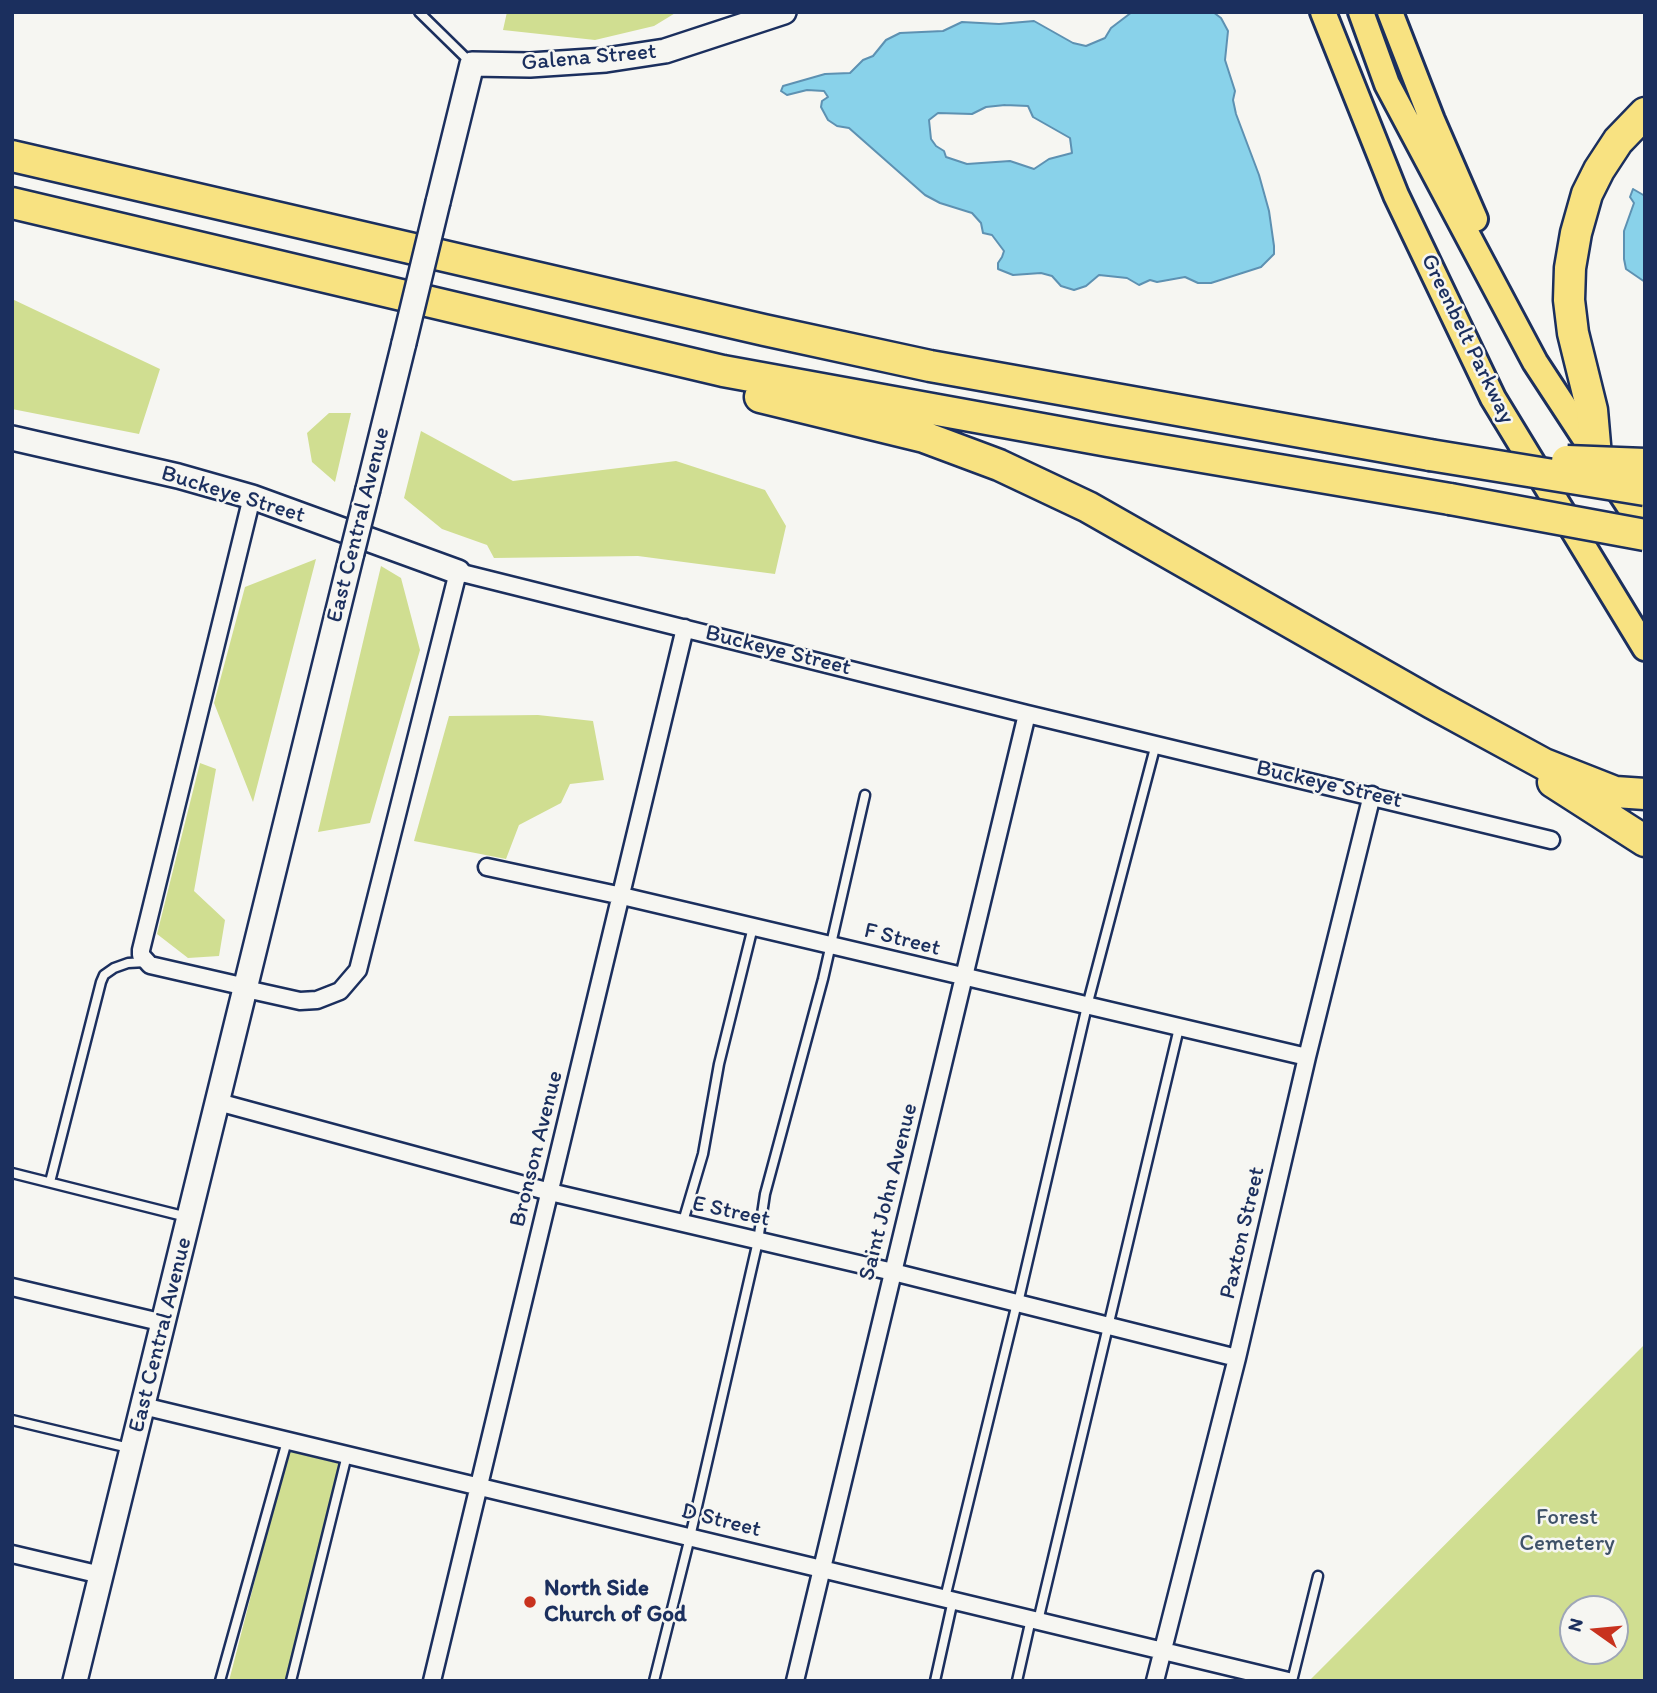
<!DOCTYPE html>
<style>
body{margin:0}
#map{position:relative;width:1657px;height:1693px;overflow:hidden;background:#f6f6f2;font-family:Itim,sans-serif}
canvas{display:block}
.frame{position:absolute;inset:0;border:14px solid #1b2f5e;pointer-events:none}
.north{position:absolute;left:1559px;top:1595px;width:70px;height:70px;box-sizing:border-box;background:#f6f6f2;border:2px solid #9ea6b7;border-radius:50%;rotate:285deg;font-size:19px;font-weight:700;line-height:28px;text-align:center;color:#1b2f5e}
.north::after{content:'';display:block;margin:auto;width:24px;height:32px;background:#c8321e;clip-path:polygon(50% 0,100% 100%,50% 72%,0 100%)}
</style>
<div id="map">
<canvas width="1657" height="1693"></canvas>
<div class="frame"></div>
<div class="north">N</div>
</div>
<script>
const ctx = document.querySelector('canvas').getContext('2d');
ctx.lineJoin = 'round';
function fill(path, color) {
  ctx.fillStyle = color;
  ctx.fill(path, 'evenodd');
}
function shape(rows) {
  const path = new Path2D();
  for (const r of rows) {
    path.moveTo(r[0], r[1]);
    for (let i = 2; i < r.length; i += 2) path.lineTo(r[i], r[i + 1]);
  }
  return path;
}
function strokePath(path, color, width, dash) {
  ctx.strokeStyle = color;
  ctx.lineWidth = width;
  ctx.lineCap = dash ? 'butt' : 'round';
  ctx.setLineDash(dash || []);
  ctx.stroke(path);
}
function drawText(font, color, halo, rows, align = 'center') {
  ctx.font = font + ' Itim,sans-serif';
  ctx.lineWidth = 5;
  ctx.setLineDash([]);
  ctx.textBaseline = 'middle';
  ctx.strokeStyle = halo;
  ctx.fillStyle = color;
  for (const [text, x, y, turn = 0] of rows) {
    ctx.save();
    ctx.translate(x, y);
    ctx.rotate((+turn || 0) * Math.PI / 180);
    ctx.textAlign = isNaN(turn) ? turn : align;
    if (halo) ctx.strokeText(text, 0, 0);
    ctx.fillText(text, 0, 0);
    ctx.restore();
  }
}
const green = shape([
 [507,12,677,12,654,26,595,40,503,30],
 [12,299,160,369,139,434,12,409],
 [329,413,351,413,335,482,312,462,307,433],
 [421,431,513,481,676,461,765,490,786,526,775,574,638,556,494,558,487,545,442,529,404,498],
 [316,559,253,802,214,703,245,587],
 [381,566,401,578,420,650,370,823,318,832],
 [538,715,593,721,604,780,570,784,561,803,519,825,506,859,414,841,449,716],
 [200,763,216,769,194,891,225,920,219,956,188,958,157,934],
 [1645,1344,1645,1681,1309,1681],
 [1573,1609,1615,1609,1615,1651,1573,1651],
 [288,1451,341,1464,285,1681,229,1681]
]);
const water = shape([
 [1132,12,1213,12,1221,18,1228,31,1225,60,1235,91,1233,100,1236,114,1259,175,1269,211,1274,246,1274,254,1261,267,1211,283,1198,283,1185,277,1157,282,1150,280,1139,285,1127,278,1099,275,1086,286,1074,290,1061,286,1052,276,1041,273,1013,275,998,269,998,263,1002,257,1004,251,992,235,983,233,981,223,972,213,940,203,925,195,849,128,837,126,828,120,821,107,822,101,828,97,824,91,807,90,787,95,781,91,783,86,825,74,850,73,863,60,873,56,886,40,900,33,943,31,962,22,999,24,1034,21,1073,43,1086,46,1105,38,1111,28,1132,12],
 [1005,105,1028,106,1033,117,1070,138,1072,153,1049,159,1034,169,1010,161,967,164,946,157,944,151,936,146,931,139,929,120,938,113,972,114,986,107,1005,105],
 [1633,189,1645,196,1645,282,1626,269,1624,259,1624,231,1634,203,1630,197,1633,189]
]);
const lane = shape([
 [419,12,470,62],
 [12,1173,187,1217],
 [50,1182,101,982,104,975,114,968,128,963,146,962],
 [682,1225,703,1154,719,1064,753,927],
 [1018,1303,1087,1006,1156,744],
 [12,1420,129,1448],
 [945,1598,1017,1303],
 [1038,1621,1179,1028],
 [220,1681,287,1441],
 [291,1681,347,1455],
 [654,1681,690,1537,758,1241,765,1194,823,979,865,795],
 [935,1681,953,1600],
 [1017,1681,1031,1619],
 [1292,1681,1318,1576]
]);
const street = shape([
 [487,867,622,896,1307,1057],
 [246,987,150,965,141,955,141,950,252,497],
 [246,989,300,1001,317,1000,340,991,358,970,458,572,1027,714,1551,840],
 [218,1102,550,1192,893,1272,1237,1358],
 [12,1287,164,1323],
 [143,1406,1288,1681],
 [12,1554,101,1575],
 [432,1681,685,628],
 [795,1681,1027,714],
 [1155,1681,1237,1358,1307,1057,1372,795]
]);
const secondary = shape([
 [438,202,472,64,530,65,606,60,665,51,784,12],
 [12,438,178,476,252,497,458,572],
 [368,489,404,343],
 [75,1681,352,553]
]);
const primary = shape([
 [1323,12,1396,195,1493,398,1645,648],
 [1361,12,1387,84,1535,362,1645,530],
 [1390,12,1432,120,1475,219]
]);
const highway = shape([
 [12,156,764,330,930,366,1430,455],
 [12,203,723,371,1108,441,1450,499],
 [760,397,924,437,999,465,1088,507,1432,703,1544,764,1615,792,1645,794],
 [1596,456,1592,410,1573,333,1569,300,1570,268,1576,233,1587,194,1599,170,1618,141,1645,113],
 [1553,782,1645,841]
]);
const secondaryBridge = shape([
 [404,343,438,202],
 [352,553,368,489]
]);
const highwayBridge = shape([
 [1430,455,1645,490],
 [1567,461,1645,464],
 [1450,499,1645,535]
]);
const markers = [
 [530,1602,7,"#c8321e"]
];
const streetNames = [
 ["Galena Street",589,58,-5],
 ["Greenbelt Parkway",1467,339,64],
 ["Buckeye Street",233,495,17],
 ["East Central Avenue",359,525,-76],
 ["Buckeye Street",778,651,14],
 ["Buckeye Street",1329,785,13],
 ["F Street",902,940,14],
 ["Bronson Avenue",537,1149,-76],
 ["Saint John Avenue",889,1192,-76],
 ["E Street",731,1212,12],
 ["Paxton Street",1243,1233,-77],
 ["East Central Avenue",161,1335,-76],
 ["D Street",721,1521,14]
];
const parkNames = [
 ["Forest",1567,1518],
 ["Cemetery",1567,1544]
];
const poiNames = [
 ["North Side",544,1589],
 ["Church of God",544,1615]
];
fill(green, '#d0de91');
fill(water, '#89d2ea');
strokePath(water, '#5d91b2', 2);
strokePath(lane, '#1b2f5e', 13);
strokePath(street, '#1b2f5e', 21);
strokePath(secondary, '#1b2f5e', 28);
strokePath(primary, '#1b2f5e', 30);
strokePath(highway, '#1b2f5e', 35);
strokePath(lane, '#f6f6f2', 8);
strokePath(street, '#f6f6f2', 16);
strokePath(secondary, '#f6f6f2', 23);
strokePath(primary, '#f8e281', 24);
strokePath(highway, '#f8e281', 30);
strokePath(secondaryBridge, '#1b2f5e', 28, []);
strokePath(highwayBridge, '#1b2f5e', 35, []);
strokePath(secondaryBridge, '#f6f6f2', 23);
strokePath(highwayBridge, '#f8e281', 30);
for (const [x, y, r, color] of markers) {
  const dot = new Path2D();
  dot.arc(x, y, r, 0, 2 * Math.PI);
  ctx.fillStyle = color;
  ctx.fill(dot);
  strokePath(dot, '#f6f6f2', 2.5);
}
drawText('23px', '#1b2f5e', '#f6f6f2', streetNames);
drawText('23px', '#3f5268', '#f6f6f2', parkNames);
drawText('bold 23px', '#1b2f5e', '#f6f6f2', poiNames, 'left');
</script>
